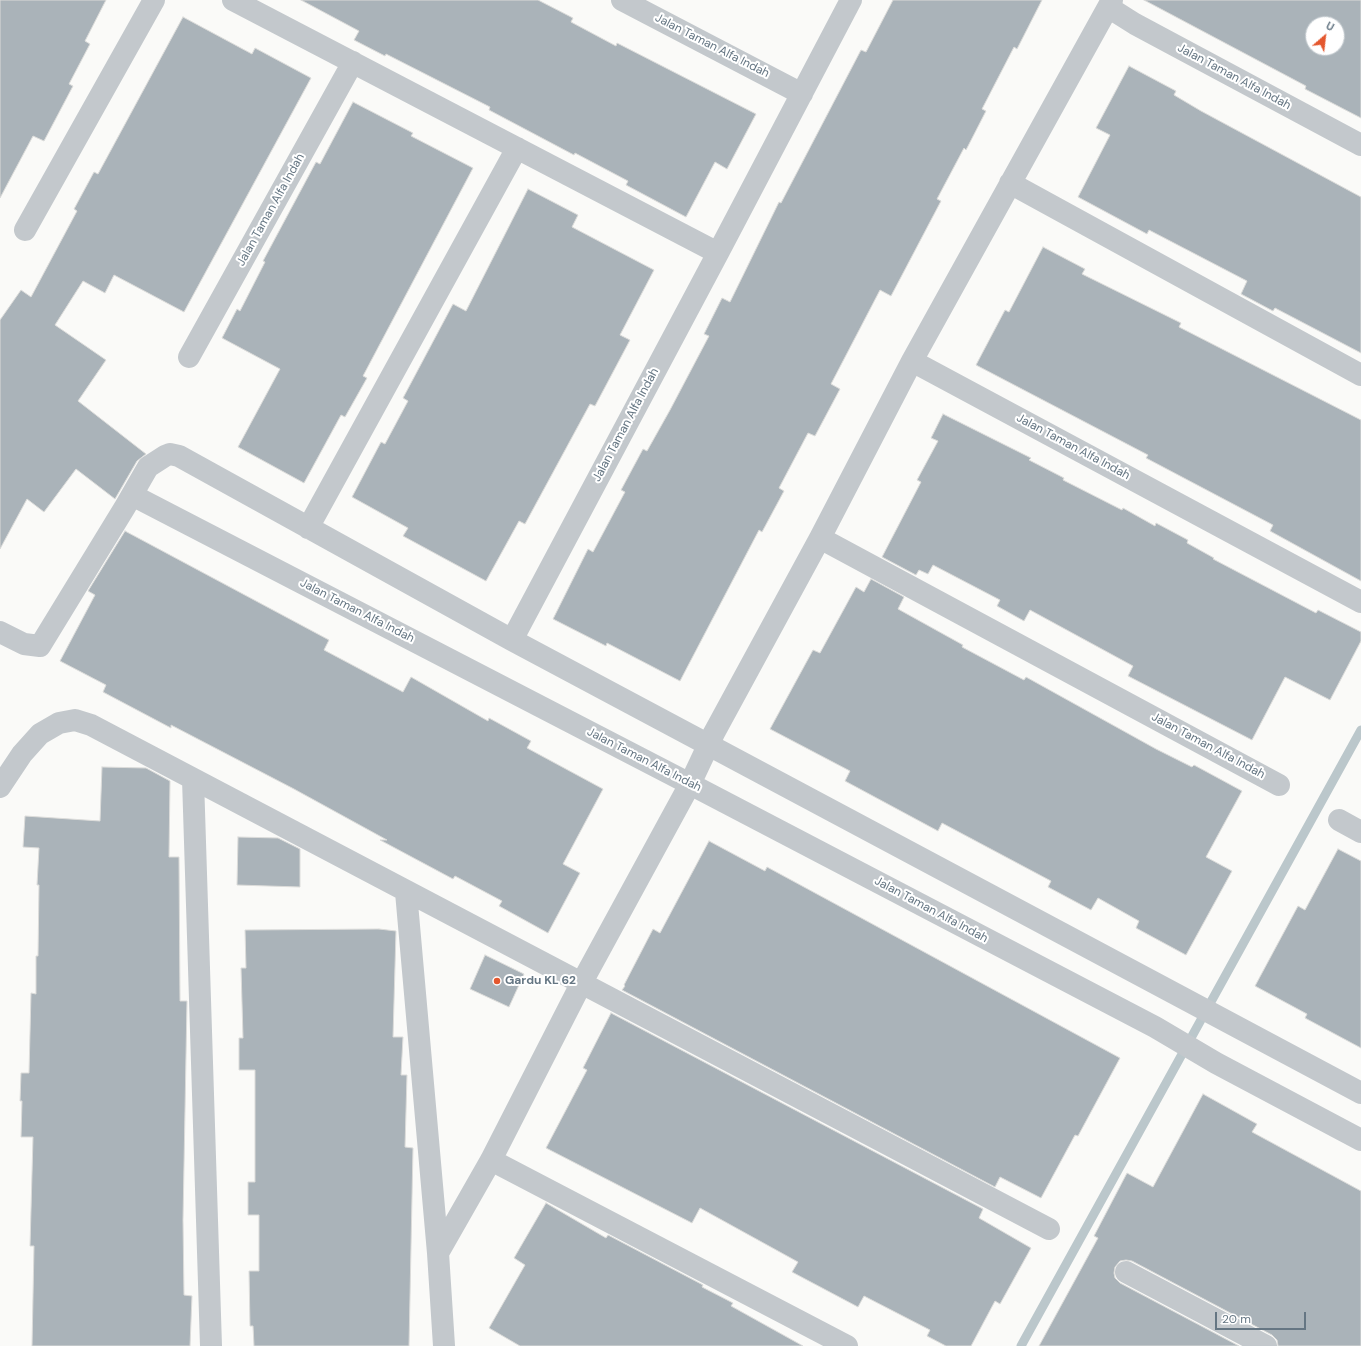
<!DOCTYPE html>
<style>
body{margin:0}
#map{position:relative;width:1361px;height:1346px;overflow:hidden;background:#fafaf8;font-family:"DM Sans",sans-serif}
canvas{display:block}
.north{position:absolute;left:1305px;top:16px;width:40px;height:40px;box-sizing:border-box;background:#fff;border:1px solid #c1c8cd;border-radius:50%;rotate:28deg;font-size:11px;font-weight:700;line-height:16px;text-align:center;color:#657683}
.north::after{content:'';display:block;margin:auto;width:14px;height:18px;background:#e4572e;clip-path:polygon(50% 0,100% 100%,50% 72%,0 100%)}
.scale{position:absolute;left:1215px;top:1312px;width:91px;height:18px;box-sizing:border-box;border:2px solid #657683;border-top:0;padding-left:5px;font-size:12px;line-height:14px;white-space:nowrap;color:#657683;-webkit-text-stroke:3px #fff;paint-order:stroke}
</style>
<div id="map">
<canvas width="1361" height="1346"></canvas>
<div class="north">U</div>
<div class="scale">20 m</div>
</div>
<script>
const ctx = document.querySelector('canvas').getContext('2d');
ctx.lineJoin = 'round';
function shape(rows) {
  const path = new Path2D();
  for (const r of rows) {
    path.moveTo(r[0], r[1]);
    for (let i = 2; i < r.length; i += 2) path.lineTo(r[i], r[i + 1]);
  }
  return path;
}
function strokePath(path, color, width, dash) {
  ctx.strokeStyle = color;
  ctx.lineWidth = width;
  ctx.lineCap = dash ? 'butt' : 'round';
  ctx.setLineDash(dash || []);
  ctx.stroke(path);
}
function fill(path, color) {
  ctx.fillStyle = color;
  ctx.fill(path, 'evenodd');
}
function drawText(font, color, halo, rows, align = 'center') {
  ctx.font = font + ' "DM Sans",sans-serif';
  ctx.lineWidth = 4;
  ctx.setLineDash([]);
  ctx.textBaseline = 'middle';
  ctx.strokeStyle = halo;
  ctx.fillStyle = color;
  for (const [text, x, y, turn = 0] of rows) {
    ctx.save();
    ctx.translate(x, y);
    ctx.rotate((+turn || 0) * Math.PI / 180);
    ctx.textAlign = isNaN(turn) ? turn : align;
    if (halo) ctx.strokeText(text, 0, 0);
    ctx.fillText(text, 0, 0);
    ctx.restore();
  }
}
const stream = shape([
 [1021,1346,1361,730]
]);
const building = shape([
 [0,0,106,0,85,41,90,44,69,84,73,86,44,141,33,136,0,198,0,0],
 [301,0,538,0,573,18,571,22,616,46,617,43,756,114,727,169,715,162,686,217,626,185,628,181,575,153,574,155,489,110,490,107,386,54,385,56,354,40,359,31,301,0],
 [893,0,1042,0,1017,49,1014,47,982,109,986,111,966,150,964,148,937,199,941,201,891,296,880,290,831,384,840,389,815,436,808,433,779,488,784,491,762,532,759,530,680,681,607,643,606,646,553,619,588,549,593,552,625,492,621,490,643,449,647,451,670,410,709,336,704,334,722,298,730,302,779,202,781,203,861,50,866,52,893,0],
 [1144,0,1361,0,1361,118,1305,89,1306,86,1144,0],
 [1313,24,1337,24,1337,48,1313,48,1313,24],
 [183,17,252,54,255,48,311,78,184,312,114,275,105,293,83,281,55,325,106,360,78,401,146,454,137,461,115,499,76,469,44,512,27,499,0,549,0,320,21,290,31,297,77,211,74,209,94,172,98,174,183,17],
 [1129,66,1176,91,1174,95,1201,111,1361,197,1361,353,1275,308,1273,311,1241,294,1247,281,1149,230,1147,234,1078,197,1110,135,1096,128,1129,66],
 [353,102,413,133,411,136,473,168,363,376,367,378,345,417,341,415,304,483,238,447,280,369,222,338,237,309,240,311,265,262,263,261,316,162,320,164,353,102],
 [528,189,578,215,572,227,654,270,620,335,630,340,595,406,590,404,525,524,519,521,486,581,403,536,408,528,352,497,381,442,385,444,408,401,403,398,453,304,466,311,528,189],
 [1043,247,1085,269,1082,274,1181,323,1179,327,1361,420,1361,581,1270,531,1273,525,1146,458,1148,455,976,365,1005,310,1009,312,1043,247],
 [943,414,1031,458,1029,460,1064,478,1063,480,1122,510,1123,508,1155,526,1156,523,1188,540,1187,543,1214,558,1213,559,1316,613,1318,610,1361,632,1361,641,1330,700,1285,677,1252,740,1128,676,1133,666,1030,610,1024,621,997,606,1000,600,933,565,928,574,919,570,916,575,882,557,921,482,917,480,938,441,931,438,943,414],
 [125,531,329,640,324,650,403,692,411,677,488,721,489,718,531,741,527,748,603,789,563,864,580,873,548,933,499,906,502,901,455,876,453,879,380,840,387,840,294,789,171,725,171,728,103,692,106,685,60,661,95,595,88,591,125,531],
 [871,579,904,597,898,609,963,645,962,647,1024,680,1026,677,1156,749,1192,767,1194,765,1242,791,1206,857,1232,871,1186,955,1136,928,1139,921,1098,898,1091,910,1048,887,1051,881,942,823,938,831,845,781,850,771,770,729,813,650,820,653,856,587,864,592,871,579],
 [102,767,146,768,170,781,169,857,179,857,180,1001,187,1001,183,1220,184,1295,192,1296,190,1346,32,1346,34,1246,30,1246,33,1137,21,1137,22,1101,20,1101,21,1073,29,1073,31,993,36,994,36,956,38,956,39,885,37,885,39,848,23,847,25,816,100,821,102,767],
 [238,837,278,838,300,849,300,887,237,885,238,837],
 [709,841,765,871,767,867,1120,1058,1078,1136,1075,1135,1041,1198,1000,1177,995,1187,622,990,625,986,624,985,653,929,660,933,709,841],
 [1338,849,1361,861,1361,1048,1305,1018,1307,1014,1255,986,1298,906,1305,910,1338,849],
 [379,929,396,931,393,1037,403,1037,401,1075,407,1075,405,1147,413,1148,409,1346,254,1346,253,1326,250,1326,249,1271,259,1271,259,1215,248,1215,248,1182,255,1182,255,1070,239,1070,239,1038,243,1038,241,968,246,968,245,930,379,929],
 [485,955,524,974,509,1007,470,989,485,955],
 [611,1013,983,1209,979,1218,1031,1248,1000,1304,995,1301,971,1346,946,1346,927,1336,930,1330,864,1296,858,1307,792,1272,798,1262,700,1208,692,1223,546,1148,587,1070,583,1068,611,1013],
 [1203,1094,1257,1124,1252,1132,1361,1191,1361,1346,1278,1346,1277,1340,1272,1335,1132,1261,1126,1260,1120,1261,1115,1267,1114,1273,1115,1278,1120,1283,1239,1346,1039,1346,1098,1238,1094,1236,1127,1173,1153,1187,1203,1094],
 [546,1203,606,1238,608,1235,703,1285,702,1287,733,1303,731,1306,803,1346,520,1346,489,1328,525,1265,514,1258,546,1203]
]);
const minor = shape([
 [233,0,718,253],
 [622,0,802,94],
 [1108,7,1135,24,1361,145],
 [1010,183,1361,375],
 [25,230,154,0],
 [189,357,353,62],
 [912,361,1361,602],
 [132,495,690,784,1155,1027,1216,1063,1361,1140],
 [308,528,517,148],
 [820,538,1279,785],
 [0,632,24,644,40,646,125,507,148,467,165,456,170,454,179,456,512,640,1361,1093],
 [512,640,718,253,851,0],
 [193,779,211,1346],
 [0,787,22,754,40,734,59,723,75,720,91,725,1049,1229],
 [1339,820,1361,832],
 [406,892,438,1253,444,1346],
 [491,1160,847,1346],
 [438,1253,491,1160,581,984,690,784,714,733,820,538,912,361,1112,0],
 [1126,1272,1266,1346]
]);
const markers = [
 [497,981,4,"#e4572e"]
];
const streetNames = [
 ["Jalan Taman Alfa Indah",712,46,27],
 ["Jalan Taman Alfa Indah",1234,77,28],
 ["Jalan Taman Alfa Indah",271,210,-61],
 ["Jalan Taman Alfa Indah",626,425,-62],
 ["Jalan Taman Alfa Indah",1073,447,28],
 ["Jalan Taman Alfa Indah",357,611,27],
 ["Jalan Taman Alfa Indah",1208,746,28],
 ["Jalan Taman Alfa Indah",644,760,27],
 ["Jalan Taman Alfa Indah",931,910,28]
];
const poiNames = [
 ["Gardu KL 62",505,981]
];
strokePath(stream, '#bbc7cb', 9);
fill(building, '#aab3b9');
strokePath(building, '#dcdcda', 1);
strokePath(minor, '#c3c8cc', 22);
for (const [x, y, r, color] of markers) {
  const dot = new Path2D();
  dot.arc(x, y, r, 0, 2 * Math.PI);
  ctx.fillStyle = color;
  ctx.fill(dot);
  strokePath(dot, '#fff', 1.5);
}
drawText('12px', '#657683', '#fff', streetNames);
drawText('bold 12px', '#657683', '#fff', poiNames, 'left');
</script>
